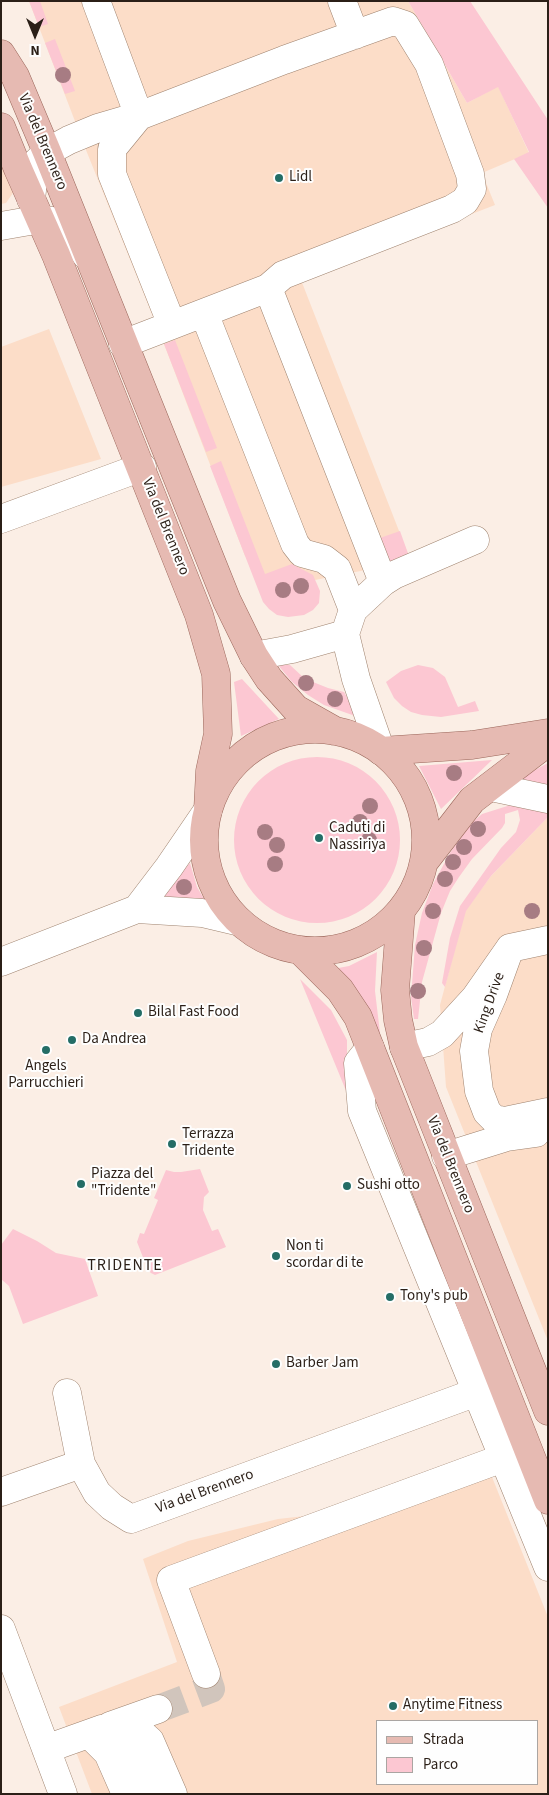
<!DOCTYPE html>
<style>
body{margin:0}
#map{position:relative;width:549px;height:1795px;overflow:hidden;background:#fbeee5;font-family:"Source Sans 3",sans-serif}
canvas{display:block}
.frame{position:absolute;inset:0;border:2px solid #2b1f17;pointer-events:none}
.legend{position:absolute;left:376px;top:1720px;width:162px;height:65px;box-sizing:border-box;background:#fefefe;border:1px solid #aaa5a2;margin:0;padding:6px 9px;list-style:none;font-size:15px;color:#2b1f17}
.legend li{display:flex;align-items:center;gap:10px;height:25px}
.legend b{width:25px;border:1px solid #aaa5a2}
.north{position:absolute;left:10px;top:10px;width:50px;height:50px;-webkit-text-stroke:4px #fefefe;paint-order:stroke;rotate:180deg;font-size:14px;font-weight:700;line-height:20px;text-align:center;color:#2b1f17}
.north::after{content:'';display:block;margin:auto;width:18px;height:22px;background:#2b1f17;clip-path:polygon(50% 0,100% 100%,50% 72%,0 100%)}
</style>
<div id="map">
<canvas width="549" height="1795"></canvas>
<div class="frame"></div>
<ul class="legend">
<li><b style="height:6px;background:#e6bab2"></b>Strada</li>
<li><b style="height:14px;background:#fcc7d2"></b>Parco</li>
</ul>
<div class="north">N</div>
</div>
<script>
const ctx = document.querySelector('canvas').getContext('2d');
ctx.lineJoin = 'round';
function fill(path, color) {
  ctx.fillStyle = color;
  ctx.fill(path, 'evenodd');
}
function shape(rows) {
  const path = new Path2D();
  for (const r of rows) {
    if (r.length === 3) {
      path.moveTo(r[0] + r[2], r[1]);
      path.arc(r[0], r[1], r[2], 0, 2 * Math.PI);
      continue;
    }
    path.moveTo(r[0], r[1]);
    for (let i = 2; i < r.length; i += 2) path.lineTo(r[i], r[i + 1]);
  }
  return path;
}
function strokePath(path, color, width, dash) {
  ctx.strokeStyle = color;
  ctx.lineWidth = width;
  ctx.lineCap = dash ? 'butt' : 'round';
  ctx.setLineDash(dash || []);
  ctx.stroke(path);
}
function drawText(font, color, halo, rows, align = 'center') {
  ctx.font = font + ' "Source Sans 3",sans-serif';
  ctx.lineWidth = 4;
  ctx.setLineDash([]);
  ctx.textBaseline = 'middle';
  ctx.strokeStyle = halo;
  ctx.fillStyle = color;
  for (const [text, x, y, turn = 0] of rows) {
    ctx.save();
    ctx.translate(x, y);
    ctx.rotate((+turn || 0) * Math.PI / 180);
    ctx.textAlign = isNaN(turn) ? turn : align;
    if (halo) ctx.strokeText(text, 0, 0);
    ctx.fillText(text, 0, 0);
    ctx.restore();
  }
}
const built = shape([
 [29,1,408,1,467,103,498,86,529,153,482,173,495,205,301,280,410,559,386,566,315,580,283,583,269,581,245,556,164,344,86,150],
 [1,160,15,190,6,203,1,204],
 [49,329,101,459,1,487,1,347],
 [548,817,548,1341,446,1087,440,1005,465,911,491,876],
 [482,1452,548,1617,548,1794,92,1794,59,1707,177,1662,143,1559,188,1541,278,1519,305,1516],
 [378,1721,538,1721,538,1784,378,1784]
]);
const green = shape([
 [29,1,40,1,48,24,39,27],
 [408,1,470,1,548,120,548,208,514,159,529,152,498,87,467,103],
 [55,39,75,91,65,94,45,43],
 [175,340,217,448,206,452,164,344],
 [221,461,265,574,292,564,313,575,320,591,319,603,313,610,304,615,288,617,277,615,269,609,263,602,210,466],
 [400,531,410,559,386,566,377,539],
 [278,665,290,665,303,677,313,682,328,688,344,692,358,717,324,705,308,695,292,682],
 [418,665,433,668,445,677,458,707,475,701,479,711,441,717,422,715,411,712,402,706,394,698,386,682,401,671],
 [242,679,279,719,241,736,234,682],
 [317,840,83],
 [492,760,441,809,419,766],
 [548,763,548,792,523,781,524,776],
 [517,803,548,811,548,817,491,876,466,911,445,987,442,983,450,938,460,906,501,848,516,832,520,820,518,810,505,814,505,823,502,828,472,859,459,877,450,891,441,913,422,982,418,1019,414,1019,411,997,415,945,422,913,433,884,450,853,469,825,482,814],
 [190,863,197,887,210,909,143,906,168,885],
 [377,952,375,991,380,1033,357,997,333,969,349,966],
 [300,979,331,1010,347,1040,347,1093],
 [200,1169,209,1192,204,1197,203,1210,212,1231,218,1229,226,1247,155,1275,151,1273,148,1270,137,1242,140,1233,144,1234,158,1200,154,1198,166,1170,174,1172,181,1172],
 [13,1229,37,1241,56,1253,85,1259,98,1296,23,1324,9,1286,1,1279,1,1245]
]);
const minorTunnel = shape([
 [158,1709,211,1689,206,1674]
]);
const minor = shape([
 [96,1,139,116],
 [342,1,355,35],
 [139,116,112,149,112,174,172,325],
 [31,199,35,164,47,152,69,140,98,128,139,116,284,60,393,21,405,25,429,64,470,174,472,189,465,201,452,209,283,275,268,288,123,344],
 [1,226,41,219,57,222,74,237,86,255],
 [268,288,383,582],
 [204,313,295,544,302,553,324,559,337,569,353,610],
 [1,519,142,467],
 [254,656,292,649,345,634],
 [381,751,356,679,345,634,353,610,383,582,394,575,475,540],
 [491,787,548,799],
 [137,909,169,867,208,810],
 [510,948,493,995,478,1029,474,1051,479,1091,487,1112,494,1119,505,1121,548,1112],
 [1,962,137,909,202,913,240,922],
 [404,1047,428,1042,442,1034,475,998,510,948,548,940],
 [370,1048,358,1063,362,1111,548,1567],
 [446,1156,507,1137,536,1133],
 [67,1393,81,1464,97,1493,112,1507,131,1519,477,1392],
 [1,1492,81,1464],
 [1,1629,63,1794],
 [206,1674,171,1580,503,1458],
 [110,1726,158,1709],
 [102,1729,123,1747,135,1762,149,1794],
 [92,1737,108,1753,126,1794],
 [46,1749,102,1729,119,1727,140,1732,150,1741,173,1794]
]);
const major = shape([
 [1,54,15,76,47,152,227,601,254,656,269,679,296,709,335,731],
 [1,127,18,169,56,255,199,615,216,674,218,734,210,771,208,810],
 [315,840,111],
 [381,751,472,745,548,733],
 [424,862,472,800,548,742],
 [401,911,395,990,398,1020,404,1047,548,1411],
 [300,950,340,990,358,1017,548,1500]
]);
const trees = [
 [63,75],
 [301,586],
 [283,590],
 [306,683],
 [335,699],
 [454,773],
 [370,806],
 [360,822],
 [478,829],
 [265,832],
 [369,840],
 [277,845],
 [464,847],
 [453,862],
 [275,864],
 [445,879],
 [184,887],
 [433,911],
 [532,911],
 [424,948],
 [418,991]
];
const markers = [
 [279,178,5,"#246d66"],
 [319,838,5,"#246d66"],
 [138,1013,5,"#246d66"],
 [72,1040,5,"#246d66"],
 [46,1050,5,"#246d66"],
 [172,1144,5,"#246d66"],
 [81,1184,5,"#246d66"],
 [347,1186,5,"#246d66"],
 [276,1256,5,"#246d66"],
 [390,1297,5,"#246d66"],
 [276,1364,5,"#246d66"],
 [393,1706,5,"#246d66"]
];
const streetNames = [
 ["Via del Brennero",42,142,67],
 ["Via del Brennero",165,527,68],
 ["King Drive",490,1003,-70],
 ["Via del Brennero",450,1165,68],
 ["Via del Brennero",205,1492,-20]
];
const poiNames = [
 ["Lidl",289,178],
 ["Caduti di",329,829],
 ["Nassiriya",329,846],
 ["Bilal Fast Food",148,1013],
 ["Da Andrea",82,1040],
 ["Angels",46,1067,"center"],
 ["Parrucchieri",46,1084,"center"],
 ["Terrazza",182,1135],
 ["Tridente",182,1152],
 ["Piazza del",91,1175],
 ["\"Tridente\"",91,1192],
 ["Sushi otto",357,1186],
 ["Non ti",286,1247],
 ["scordar di te",286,1264],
 ["Tony's pub",400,1297],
 ["Barber Jam",286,1364],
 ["Anytime Fitness",403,1706]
];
const neighbourhoodNames = [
 ["TRIDENTE",125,1266]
];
fill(built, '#fcddc8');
fill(green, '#fcc7d2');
strokePath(minorTunnel, '#d1c5bc', 28, [28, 14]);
strokePath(minor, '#9f836f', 29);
strokePath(major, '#9a665a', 29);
strokePath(minor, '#fff', 28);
strokePath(major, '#e6bab2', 28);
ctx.fillStyle = '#a77c83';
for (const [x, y] of trees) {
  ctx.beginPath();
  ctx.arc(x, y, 8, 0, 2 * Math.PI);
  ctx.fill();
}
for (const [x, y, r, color] of markers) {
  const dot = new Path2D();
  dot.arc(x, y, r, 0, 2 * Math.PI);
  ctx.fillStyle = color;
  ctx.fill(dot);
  strokePath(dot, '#fefefe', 2);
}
drawText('15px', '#2b1f17', '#fefefe', streetNames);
drawText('15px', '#2b1f17', '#fefefe', poiNames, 'left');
ctx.letterSpacing = '1px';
drawText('16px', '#2b1f17', '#fefefe', neighbourhoodNames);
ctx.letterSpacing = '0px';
</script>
